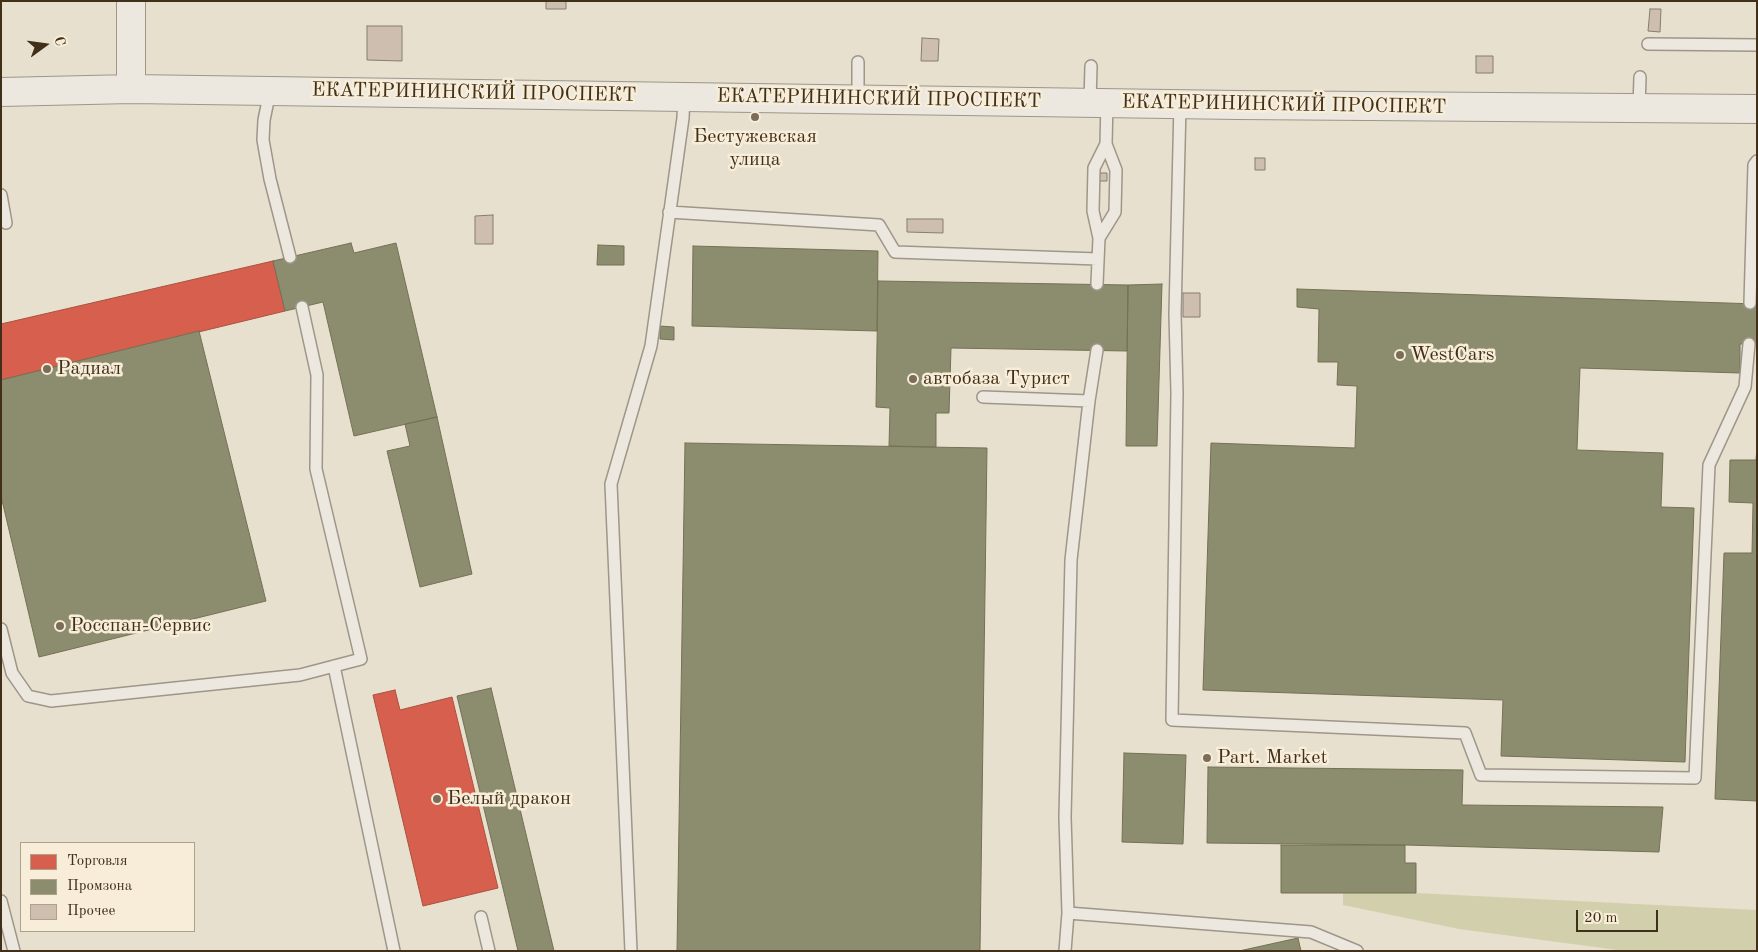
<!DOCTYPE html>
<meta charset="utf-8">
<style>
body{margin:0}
#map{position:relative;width:1758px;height:952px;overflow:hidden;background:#e8e0ce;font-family:"Old Standard TT",serif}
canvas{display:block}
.frame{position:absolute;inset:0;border:2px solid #402f19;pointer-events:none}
.legend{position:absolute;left:20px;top:842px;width:175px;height:90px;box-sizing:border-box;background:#f7edd8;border:1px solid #aea18c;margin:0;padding:6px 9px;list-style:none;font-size:15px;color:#402f19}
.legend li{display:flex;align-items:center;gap:10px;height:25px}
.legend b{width:25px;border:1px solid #aea18c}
.north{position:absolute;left:20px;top:20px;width:50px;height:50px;-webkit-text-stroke:4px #f7edd8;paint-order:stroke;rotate:76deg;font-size:14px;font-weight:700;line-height:20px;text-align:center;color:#402f19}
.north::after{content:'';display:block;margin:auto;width:18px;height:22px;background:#402f19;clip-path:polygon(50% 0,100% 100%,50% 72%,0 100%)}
.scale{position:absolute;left:1576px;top:910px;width:82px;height:22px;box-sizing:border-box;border:2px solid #402f19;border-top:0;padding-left:6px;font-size:15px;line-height:18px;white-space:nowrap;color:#402f19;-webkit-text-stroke:4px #f7edd8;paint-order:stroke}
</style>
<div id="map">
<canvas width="1758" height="952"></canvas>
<div class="frame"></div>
<ul class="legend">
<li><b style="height:14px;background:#d6604d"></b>Торговля</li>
<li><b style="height:14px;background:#8c8c6e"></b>Промзона</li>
<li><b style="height:14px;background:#cebeb0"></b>Прочее</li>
</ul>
<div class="north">С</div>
<div class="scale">20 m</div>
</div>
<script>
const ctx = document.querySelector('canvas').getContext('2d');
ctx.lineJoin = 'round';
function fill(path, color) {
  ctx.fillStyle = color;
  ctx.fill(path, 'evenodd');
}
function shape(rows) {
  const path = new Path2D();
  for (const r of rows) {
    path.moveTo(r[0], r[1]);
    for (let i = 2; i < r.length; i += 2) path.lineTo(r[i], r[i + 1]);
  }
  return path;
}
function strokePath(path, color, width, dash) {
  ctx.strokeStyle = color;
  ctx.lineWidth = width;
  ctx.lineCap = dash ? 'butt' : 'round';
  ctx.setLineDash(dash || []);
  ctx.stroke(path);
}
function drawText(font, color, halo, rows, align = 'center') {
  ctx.font = font + ' "Old Standard TT",serif';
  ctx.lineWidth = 5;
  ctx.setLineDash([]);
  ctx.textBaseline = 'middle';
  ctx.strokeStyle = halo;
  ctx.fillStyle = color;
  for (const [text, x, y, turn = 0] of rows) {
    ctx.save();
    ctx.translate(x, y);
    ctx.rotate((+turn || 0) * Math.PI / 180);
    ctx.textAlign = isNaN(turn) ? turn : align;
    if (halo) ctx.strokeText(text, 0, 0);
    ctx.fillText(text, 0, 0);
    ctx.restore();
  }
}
const green = shape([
 [1343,893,1416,893,1757,910,1757,951,1625,951,1459,929,1343,905]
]);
const shops = shape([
 [273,261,285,311,1,380,1,324,273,261],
 [395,690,400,710,452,697,498,888,423,906,373,695,395,690]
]);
const industry = shape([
 [351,243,354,253,396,243,437,417,354,436,323,302,285,311,273,261,351,243],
 [598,245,624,246,624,265,597,265,598,245],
 [693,246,878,251,877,331,692,326,693,246],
 [878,281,1128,285,1127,351,951,348,949,413,936,413,936,447,889,446,890,408,876,407,878,281],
 [1162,284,1157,446,1126,446,1128,285,1162,284],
 [1297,289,1757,304,1757,344,1740,344,1740,373,1580,368,1577,450,1663,453,1661,507,1694,508,1685,762,1501,756,1503,700,1203,690,1211,443,1355,448,1357,386,1337,385,1338,362,1318,362,1319,309,1297,307,1297,289],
 [660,326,674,327,674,340,660,339,660,326],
 [199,331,266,601,39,657,1,496,1,380,199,331],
 [437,417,472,574,420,587,387,451,410,446,405,424,437,417],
 [685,443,987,448,980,951,677,951,685,443],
 [1757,448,1757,801,1715,799,1724,553,1752,553,1753,503,1729,502,1730,460,1756,460,1757,448],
 [491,688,554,951,518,951,457,696,491,688],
 [1124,753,1186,755,1183,844,1122,842,1124,753],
 [1208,767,1463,770,1462,805,1663,807,1659,852,1405,845,1207,843,1208,767],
 [1281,845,1405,845,1405,863,1416,863,1416,893,1281,893,1281,845],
 [1298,938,1301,951,1239,951,1298,938]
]);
const building = shape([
 [546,1,566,1,566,9,546,9,546,1],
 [1650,9,1661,9,1660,32,1648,31,1650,9],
 [367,26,402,26,402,61,367,60,367,26],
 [922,38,939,39,938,61,921,61,922,38],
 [1476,56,1493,56,1493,73,1476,73,1476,56],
 [1255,158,1265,158,1265,170,1255,170,1255,158],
 [1099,173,1107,173,1107,181,1099,181,1099,173],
 [493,215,493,244,475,244,475,216,493,215],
 [907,219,943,219,943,233,907,232,907,219],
 [1183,293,1200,293,1200,317,1183,317,1183,293]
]);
const service = shape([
 [1648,44,1757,45],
 [270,91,264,120,263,140,270,179,290,257],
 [858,99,858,62],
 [1090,102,1091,66],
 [1180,104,1175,314,1177,393,1172,720,1465,733,1481,775,1695,778,1709,465,1745,387,1749,344],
 [1639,108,1640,77],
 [1,195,6,223],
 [669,212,879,225,895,252,1098,259],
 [1099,238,1093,211,1094,168,1106,144],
 [1097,284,1099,238,1115,212,1116,170,1106,144,1107,102],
 [1750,303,1754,165,1757,161],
 [983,397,1089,401,1097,350],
 [1,629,12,673,28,696,51,701,300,675,361,659,316,469,317,375,302,307],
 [334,666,394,951],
 [1,901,14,951],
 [1068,913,1311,932,1357,951],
 [481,917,489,951],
 [631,951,611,484,651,346,683,118,684,96],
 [1065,951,1068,913,1065,817,1071,560,1089,401]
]);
const tertiary = shape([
 [131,1,131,89],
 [1,92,131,89,1238,105,1757,109]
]);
const markers = [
 [755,117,5,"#7b6d58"],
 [1400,355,5,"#7b6d58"],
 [47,369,5,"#7b6d58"],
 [913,379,5,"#7b6d58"],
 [60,626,5,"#7b6d58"],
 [1207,758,5,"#7b6d58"],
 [437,799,5,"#7b6d58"]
];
const streetNames = [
 ["ЕКАТЕРИНИНСКИЙ ПРОСПЕКТ",474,93,1],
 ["ЕКАТЕРИНИНСКИЙ ПРОСПЕКТ",879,99,1],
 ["ЕКАТЕРИНИНСКИЙ ПРОСПЕКТ",1284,105,1]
];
const poiNames = [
 ["Бестужевская",755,137,"center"],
 ["улица",755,160,"center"],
 ["WestCars",1410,355],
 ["Радиал",57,369],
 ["автобаза Турист",923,379],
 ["Росспан-Сервис",70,626],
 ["Part. Market",1217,758],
 ["Белый дракон",447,799]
];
fill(green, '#d2d0ac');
fill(shops, '#d6604d');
strokePath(shops, '#a9513d', 1);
fill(industry, '#8c8c6e');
strokePath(industry, '#757054', 1);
fill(building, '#cebeb0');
strokePath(building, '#847e72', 1);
strokePath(service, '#9d9689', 14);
strokePath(tertiary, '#9d9689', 30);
strokePath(service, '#ece8df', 11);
strokePath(tertiary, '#ece8df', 28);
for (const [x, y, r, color] of markers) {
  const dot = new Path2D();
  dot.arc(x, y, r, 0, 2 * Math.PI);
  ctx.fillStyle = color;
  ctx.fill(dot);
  strokePath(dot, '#f7edd8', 2);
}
drawText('20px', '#402f19', '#f7edd8', streetNames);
drawText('20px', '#402f19', '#f7edd8', poiNames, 'left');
</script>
